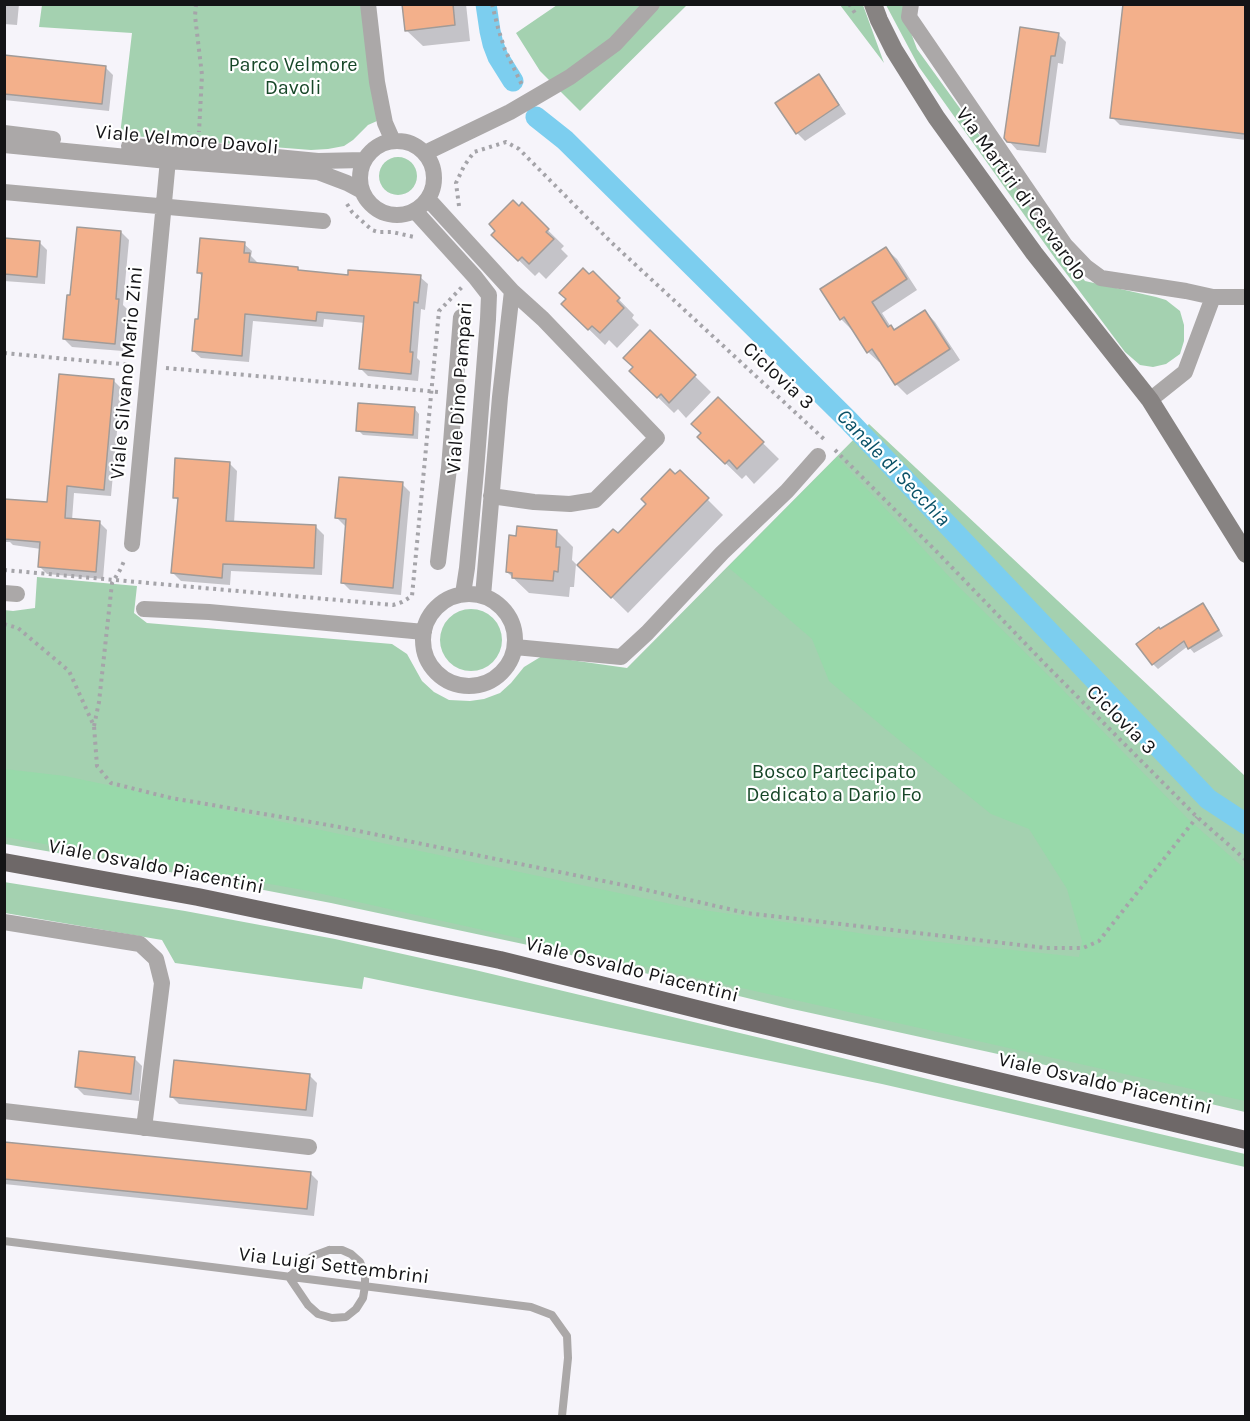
<!DOCTYPE html>
<style>
body{margin:0}
#map{position:relative;width:1250px;height:1421px;overflow:hidden;background:#f6f4fa;font-family:Karla,sans-serif}
canvas{display:block}
.frame{position:absolute;inset:0;border:6px solid #141416;pointer-events:none}
</style>
<div id="map">
<canvas width="1250" height="1421"></canvas>
<div class="frame"></div>
</div>
<script>
const ctx = document.querySelector('canvas').getContext('2d');
ctx.lineJoin = 'round';
function fill(path, color) {
  ctx.fillStyle = color;
  ctx.fill(path, 'evenodd');
}
function shape(rows) {
  const path = new Path2D();
  for (const r of rows) {
    if (r.length === 3) {
      path.moveTo(r[0] + r[2], r[1]);
      path.arc(r[0], r[1], r[2], 0, 2 * Math.PI);
      continue;
    }
    path.moveTo(r[0], r[1]);
    for (let i = 2; i < r.length; i += 2) path.lineTo(r[i], r[i + 1]);
  }
  return path;
}
function strokePath(path, color, width, dash) {
  ctx.strokeStyle = color;
  ctx.lineWidth = width;
  ctx.lineCap = dash ? 'butt' : 'round';
  ctx.setLineDash(dash || []);
  ctx.stroke(path);
}
function drawText(font, color, halo, rows, align = 'center') {
  ctx.font = font + ' Karla,sans-serif';
  ctx.lineWidth = 4.5;
  ctx.setLineDash([]);
  ctx.textBaseline = 'middle';
  ctx.strokeStyle = halo;
  ctx.fillStyle = color;
  for (const [text, x, y, turn = 0] of rows) {
    ctx.save();
    ctx.translate(x, y);
    ctx.rotate((+turn || 0) * Math.PI / 180);
    ctx.textAlign = isNaN(turn) ? turn : align;
    if (halo) ctx.strokeText(text, 0, 0);
    ctx.fillText(text, 0, 0);
    ctx.restore();
  }
}
const green = shape([
 [42,5,361,5,377,121,368,125,353,140,344,146,328,149,311,150,120,135,132,33,39,27],
 [557,5,687,5,580,111,540,71,516,33],
 [840,5,863,5,884,63],
 [886,5,903,5,904,14,917,49,1085,281,1156,297,1166,300,1180,311,1184,325,1184,341,1180,354,1166,364,1153,367,1140,365,1125,352,1057,261,919,67],
 [398,176,19],
 [869,424,1245,776,1245,1112,1007,1056,788,1008,542,948,331,903,181,874,5,844,4,610,13,611,35,608,37,577,137,586,134,613,147,623,392,644,407,654,422,681,434,692,449,700,470,701,484,699,500,693,511,683,524,667,542,656,627,668],
 [471,640,31],
 [4,882,185,911,335,939,475,970,765,1039,956,1086,1245,1154,1245,1167,882,1084,364,977,362,989,175,963,162,940,5,913]
]);
const forest = shape([
 [837,457,958,586,1060,687,1188,819,1245,869,1245,1101,309,891,5,837,5,769,65,776,690,908,872,935,1079,957,1082,941,1067,889,1029,829,991,814,888,731,829,681,812,639,728,567]
]);
const shadow = shape([
 [4,4,19,4,17,25,4,24],
 [404,4,466,4,470,41,423,46,406,30],
 [1125,4,1246,4,1246,140,1120,125,1112,117],
 [1058,34,1066,42,1063,64,1058,63,1046,153,1017,150,1009,141],
 [4,57,106,68,113,75,109,111,4,100],
 [819,76,826,84,846,114,805,141,797,133],
 [522,205,564,246,561,249,568,256,546,279,539,272,535,276,493,235],
 [121,232,129,240,123,305,127,309,123,351,72,347,64,339,72,297],
 [4,239,39,242,47,250,45,284,4,281],
 [244,244,252,251,251,256,257,262,257,264,298,268,301,272,349,276,420,277,428,284,425,310,421,309,417,358,420,361,418,381,368,376,360,368,365,323,324,319,323,327,253,321,249,362,201,358,193,351,199,321,203,277,198,272],
 [886,249,897,259,917,290,882,313,891,327,895,331,925,311,935,322,960,360,907,395,896,384,881,361,879,362,868,352,853,328,852,330,841,319],
 [593,273,634,315,632,318,639,325,617,348,609,340,605,345,563,304],
 [650,332,711,392,686,418,678,409,674,413,631,371],
 [114,381,121,388,111,496,74,493,72,520,99,522,107,530,103,579,47,574,39,566,41,549,13,545,10,542,4,542,4,500,49,504],
 [718,399,779,459,754,484,746,475,742,479,715,453],
 [414,408,419,414,418,439,363,435,358,430],
 [229,463,237,471,234,523,316,527,324,535,322,575,231,571,230,585,181,581,173,573,179,501,174,497],
 [680,472,723,515,628,613,579,565,618,535],
 [402,484,410,492,401,595,350,590,342,582,347,526,345,526,337,518],
 [557,531,573,547,572,560,576,564,574,587,570,587,569,597,529,593,507,572,517,537],
 [1203,605,1208,610,1223,636,1194,653,1188,646,1158,669,1153,664,1160,630],
 [134,1058,142,1066,139,1101,84,1095,76,1087],
 [309,1075,317,1083,313,1117,179,1104,171,1096],
 [4,1143,311,1174,318,1181,314,1216,4,1184]
]);
const canal = shape([
 [486,4,490,31,493,44,498,57,513,81],
 [536,117,565,140,848,420,1208,799,1246,824]
]);
const building = shape([
 [402,4,453,4,455,25,405,31,402,4],
 [1123,4,1245,4,1245,134,1110,118,1123,4],
 [1020,27,1059,33,1055,56,1051,56,1039,146,1007,142,1004,138,1020,27],
 [4,55,106,66,102,104,4,94,4,55],
 [819,74,839,105,796,134,775,103,819,74],
 [513,200,519,206,522,202,549,229,546,232,554,239,529,264,522,257,518,261,491,235,495,231,489,224,513,200],
 [77,227,121,231,116,299,119,299,115,344,63,339,67,295,70,295,77,227],
 [4,238,40,241,37,277,4,274,4,238],
 [200,238,245,242,244,253,250,253,249,262,298,267,298,270,348,275,348,270,421,275,418,303,414,302,410,352,413,352,411,374,359,369,364,316,317,312,316,321,245,314,242,356,192,351,195,319,198,319,202,273,197,273,200,238],
 [886,247,907,279,872,302,888,327,891,325,894,330,925,310,950,349,895,385,872,349,867,353,844,317,840,320,820,289,886,247],
 [583,268,589,274,593,271,620,298,617,301,624,308,600,333,592,326,588,330,561,304,566,299,559,293,583,268],
 [650,330,696,375,669,403,661,394,657,398,629,371,633,367,623,358,650,330],
 [59,374,114,379,104,490,67,486,65,518,100,521,96,572,38,567,40,542,4,539,4,499,47,502,59,374],
 [718,397,764,442,737,469,729,460,725,464,697,437,701,433,691,424,718,397],
 [358,403,415,407,413,435,356,431,358,403],
 [175,458,230,462,226,521,316,525,314,568,223,564,222,578,171,573,178,498,173,498,175,458],
 [670,469,675,474,680,470,709,498,611,598,577,565,613,529,618,533,622,529,646,504,641,499,670,469],
 [339,477,403,482,393,588,341,583,346,519,335,518,339,477],
 [517,526,557,530,556,547,560,547,558,572,554,571,553,581,512,578,512,573,506,572,509,535,516,536,517,526],
 [1203,603,1219,630,1188,649,1184,641,1152,665,1136,644,1159,627,1160,629,1203,603],
 [79,1051,135,1057,131,1094,75,1087,79,1051],
 [174,1060,310,1074,306,1110,170,1097,174,1060],
 [4,1142,311,1172,307,1209,4,1179,4,1142]
]);
const path = shape([
 [196,4,195,16,202,75,199,132],
 [492,4,498,28,505,50,522,85],
 [849,4,857,16],
 [347,204,352,212,372,230,378,232,392,232,414,237],
 [459,206,456,183,464,166,474,152,506,142,519,149,612,243,825,440],
 [4,353,131,365],
 [166,368,439,392],
 [835,450,938,553,1046,665,1197,817,1246,860],
 [4,570,393,605,402,602,412,596,439,311,462,287],
 [4,624,18,628,69,671,94,726,97,766,111,783,171,798,334,826,638,888,746,913,1046,948,1083,948,1099,941,1197,817],
 [94,726,99,702,112,583,120,570,125,559]
]);
const service = shape([
 [4,1241,531,1307,552,1315,567,1336,568,1358,562,1416],
 [329,1250,342,1250,351,1254,360,1262,365,1274,365,1286,363,1298,356,1309,346,1317,332,1318,318,1314,308,1305,289,1277,313,1256,329,1250]
]);
const minor = shape([
 [368,4,377,82,385,123,393,141],
 [911,4,909,17,1065,245,1086,267,1101,278,1186,291,1213,297,1185,372,1150,400],
 [4,133,53,139],
 [397,178,37],
 [4,145,168,161,318,172,347,183,362,191],
 [129,146,204,150,318,161,364,160],
 [425,153,510,112,570,77,615,44,652,4],
 [4,192,323,221],
 [428,199,512,291,500,397,483,596],
 [415,211,475,277,489,295,488,319,476,471,467,568,463,594],
 [1213,297,1246,297],
 [491,496,534,502,570,504,595,500,657,438,543,319,512,291],
 [132,544,169,149],
 [438,562,449,468,461,317],
 [4,593,17,594],
 [469,640,46],
 [144,609,209,612,424,632],
 [515,647,621,657,647,633,722,553,787,491,818,456],
 [4,922,140,944,156,959,162,983,144,1128],
 [4,1111,309,1147]
]);
const secondary = shape([
 [873,4,879,20,894,50,936,117,1034,253,1150,400,1246,554]
]);
const primary = shape([
 [4,862,198,897,500,960,733,1018,1246,1140]
]);
const parkNames = [
 ["Parco Velmore",293,65],
 ["Davoli",293,88],
 ["Bosco Partecipato",834,772],
 ["Dedicato a Dario Fo",834,795]
];
const streetNames = [
 ["Viale Velmore Davoli",187,140,5],
 ["Via Martiri di Cervarolo",1021,194,54],
 ["Viale Silvano Mario Zini",127,373,-85],
 ["Ciclovia 3",778,376,43],
 ["Viale Dino Pampari",460,388,-86],
 ["Ciclovia 3",1121,720,45],
 ["Viale Osvaldo Piacentini",156,867,11],
 ["Viale Osvaldo Piacentini",632,970,14],
 ["Viale Osvaldo Piacentini",1105,1084,13],
 ["Via Luigi Settembrini",334,1266,7]
];
const waterNames = [
 ["Canale di Secchia",893,468,46]
];
fill(green, '#a4d1b0');
fill(forest, '#98d9aa');
fill(shadow, '#0003');
strokePath(canal, '#7cceef', 21);
fill(building, '#f3b08b');
strokePath(building, '#a19b98', 1.5);
strokePath(path, '#a5a4a9', 4, [3, 4.5]);
strokePath(service, '#aba8a8', 8);
strokePath(minor, '#aba8a8', 16);
strokePath(secondary, '#878382', 18);
strokePath(primary, '#6e6868', 18);
drawText('20px', '#174728', '#fff', parkNames);
drawText('20px', '#141416', '#fff', streetNames);
drawText('italic 21px', '#0b5268', '#fff', waterNames);
</script>
